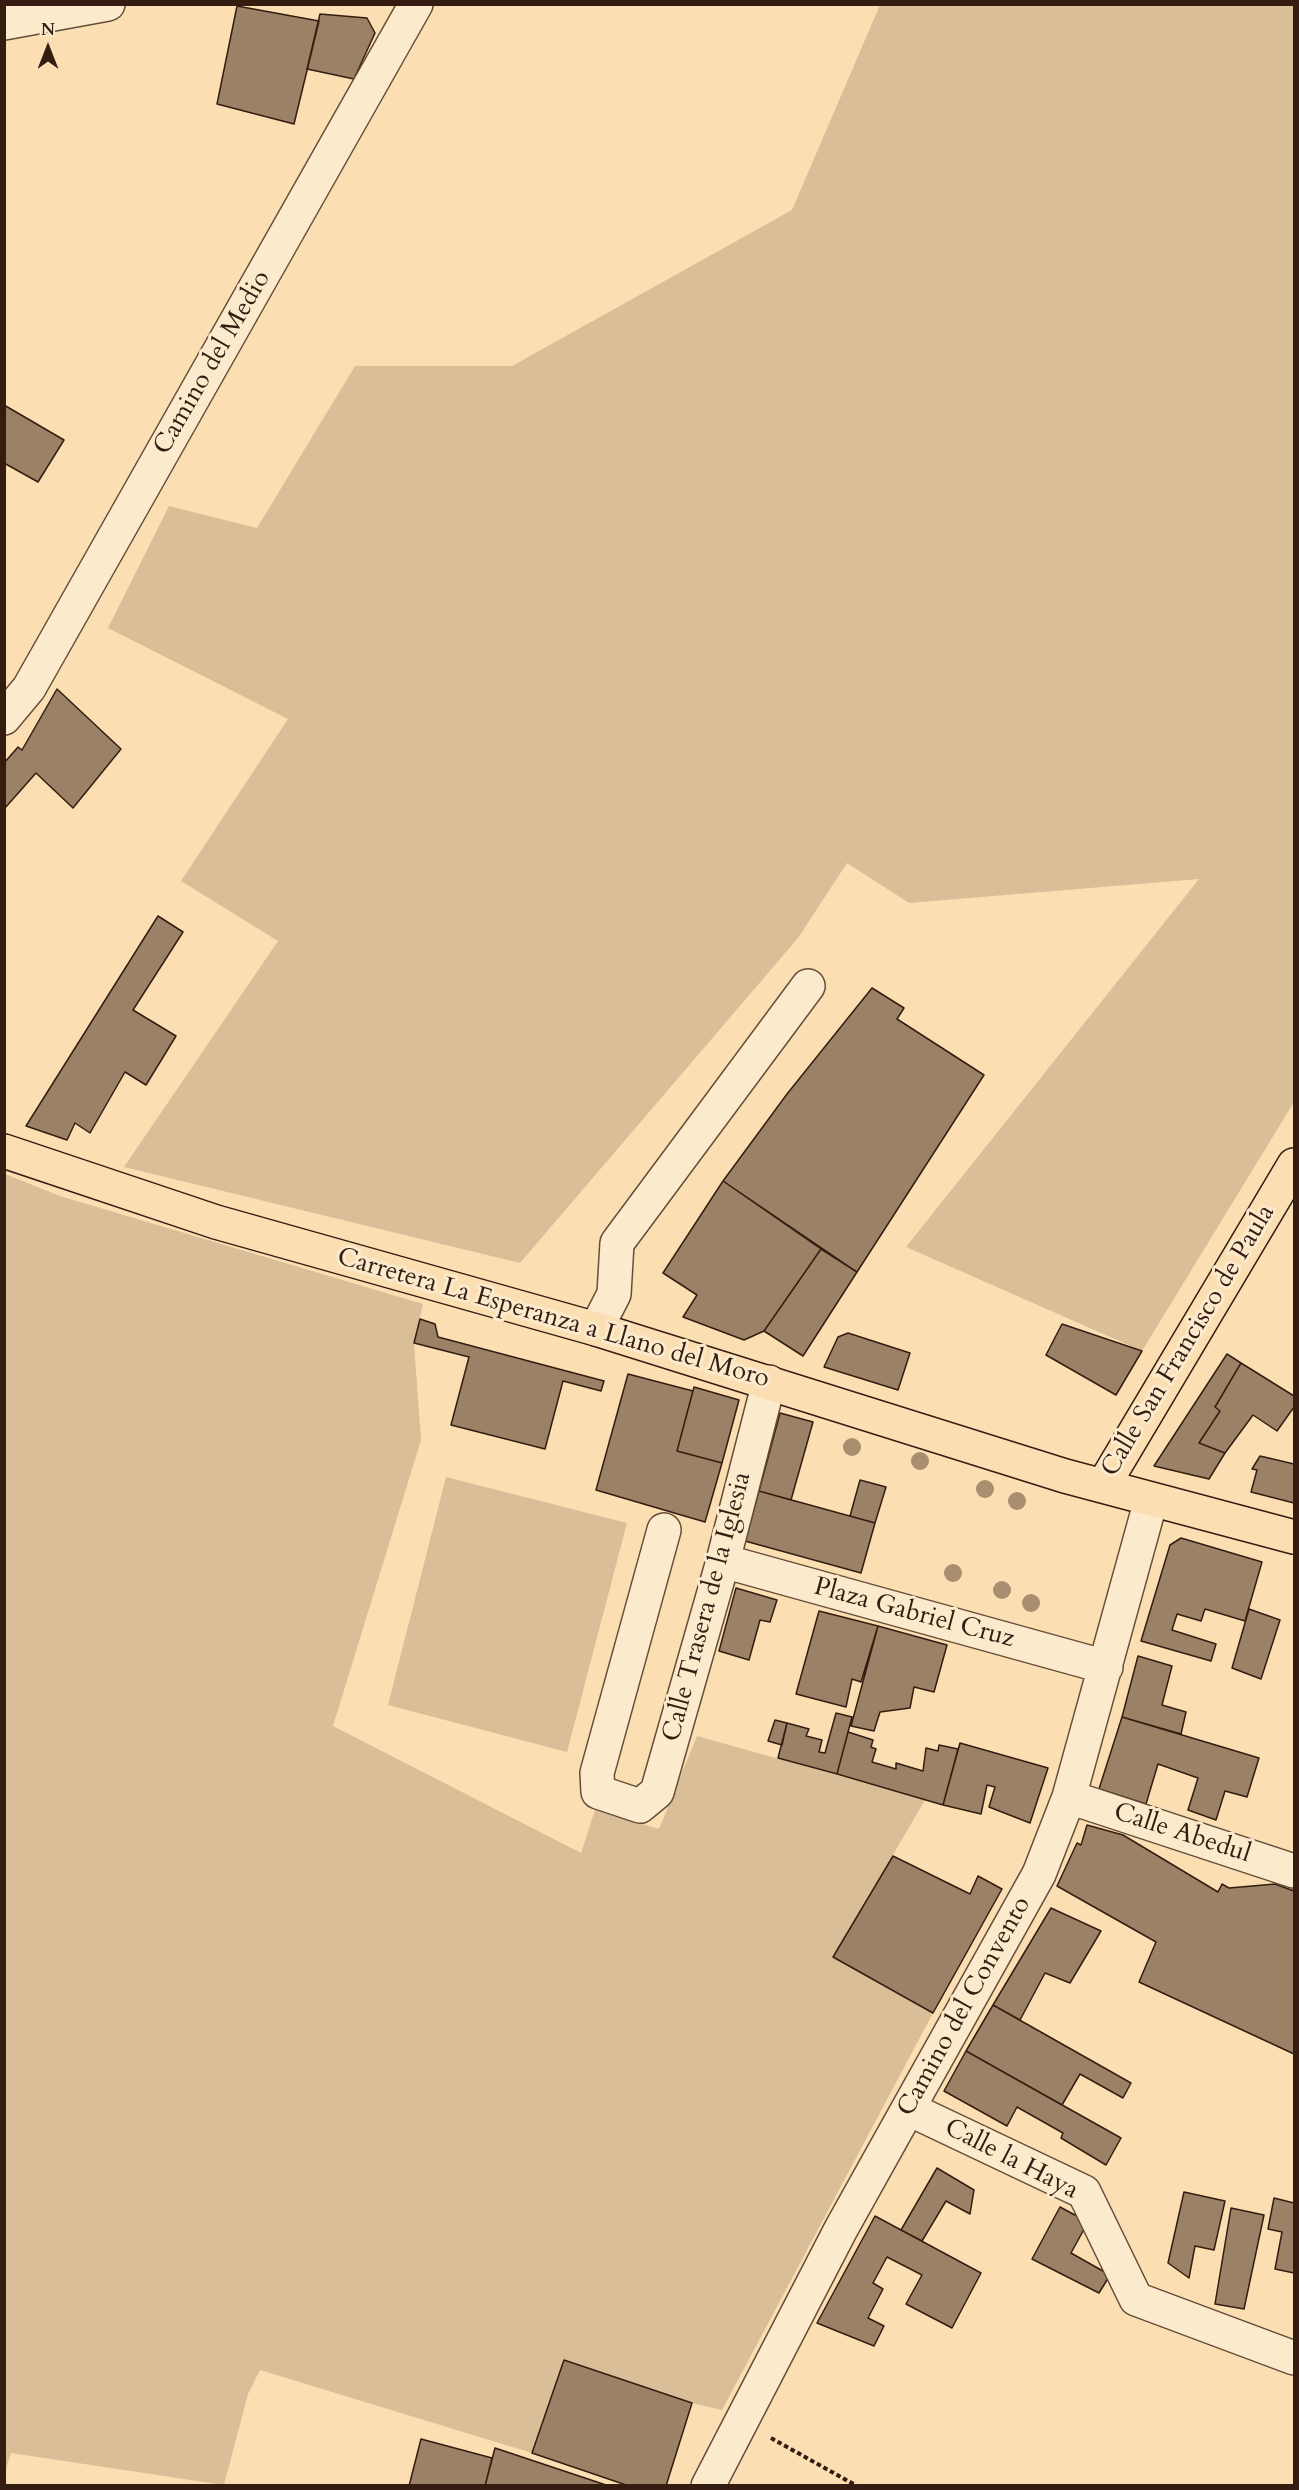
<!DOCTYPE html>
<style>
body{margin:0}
#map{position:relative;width:1299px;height:2490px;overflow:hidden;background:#fbdfb2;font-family:Cardo,serif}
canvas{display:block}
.frame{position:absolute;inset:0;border:6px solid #341c11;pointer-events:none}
.north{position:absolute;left:18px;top:18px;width:60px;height:60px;-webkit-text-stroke:4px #fceacd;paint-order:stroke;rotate:0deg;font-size:16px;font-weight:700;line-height:24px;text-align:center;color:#341c11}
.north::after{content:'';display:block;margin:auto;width:21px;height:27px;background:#341c11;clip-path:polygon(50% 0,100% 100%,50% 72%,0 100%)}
</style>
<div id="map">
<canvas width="1299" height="2490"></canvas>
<div class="frame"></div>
<div class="north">N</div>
</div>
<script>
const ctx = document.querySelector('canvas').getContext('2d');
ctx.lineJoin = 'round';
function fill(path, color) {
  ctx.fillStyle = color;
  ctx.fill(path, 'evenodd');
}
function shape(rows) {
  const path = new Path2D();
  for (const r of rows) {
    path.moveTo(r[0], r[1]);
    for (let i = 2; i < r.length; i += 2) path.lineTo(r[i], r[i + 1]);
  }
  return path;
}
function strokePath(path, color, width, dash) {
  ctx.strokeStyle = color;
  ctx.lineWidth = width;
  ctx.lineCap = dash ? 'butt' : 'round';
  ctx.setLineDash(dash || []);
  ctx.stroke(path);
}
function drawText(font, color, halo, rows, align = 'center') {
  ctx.font = font + ' Cardo,serif';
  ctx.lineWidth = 6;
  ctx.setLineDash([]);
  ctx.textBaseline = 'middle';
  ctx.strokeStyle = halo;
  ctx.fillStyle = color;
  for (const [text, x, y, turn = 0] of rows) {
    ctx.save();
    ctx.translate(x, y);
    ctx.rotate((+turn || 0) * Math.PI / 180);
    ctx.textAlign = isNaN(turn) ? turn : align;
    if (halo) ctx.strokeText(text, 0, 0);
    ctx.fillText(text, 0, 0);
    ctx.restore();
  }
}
const green = shape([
 [880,5,1294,5,1294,1102,1142,1351,906,1247,1199,879,909,903,847,863,798,938,520,1263,124,1167,278,941,181,881,288,719,108,628,169,506,257,528,355,366,512,366,792,210],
 [5,1174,60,1196,423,1304,414,1343,421,1440,333,1726,581,1853,595,1810,659,1829,697,1736,925,1800,833,1957,933,2013,722,2410,692,2403,564,2360,532,2453,260,2370,248,2394,224,2485,11,2453,5,2472],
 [446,1477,627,1523,567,1752,388,1705]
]);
const building = shape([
 [237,6,319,21,294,124,217,104,237,6],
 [320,14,367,18,375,33,354,79,307,69,320,14],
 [4,405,64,440,38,482,4,463,4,405],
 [57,689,121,749,73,808,36,773,5,808,4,763,18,747,22,750,57,689],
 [158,916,183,932,133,1010,176,1036,146,1085,125,1072,90,1133,75,1123,67,1140,26,1126,158,916],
 [872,988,904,1008,897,1019,984,1075,857,1272,723,1181,787,1094,872,988],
 [723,1181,821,1249,764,1331,744,1340,683,1317,697,1295,663,1273,723,1181],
 [821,1249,857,1272,803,1356,764,1331,821,1249],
 [420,1319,435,1324,438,1337,604,1381,601,1391,563,1381,545,1449,451,1425,469,1357,414,1343,420,1319],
 [1062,1324,1142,1351,1116,1395,1046,1355,1062,1324],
 [848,1333,910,1353,898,1390,824,1367,838,1337,848,1333],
 [1227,1354,1241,1363,1215,1407,1220,1411,1199,1443,1225,1453,1209,1479,1154,1466,1227,1354],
 [1241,1363,1294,1396,1294,1407,1277,1431,1253,1415,1225,1453,1199,1443,1220,1411,1215,1407,1241,1363],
 [628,1374,693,1391,677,1451,722,1463,705,1522,596,1490,628,1374],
 [694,1387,739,1400,722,1463,677,1451,694,1387],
 [780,1413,813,1422,791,1500,759,1491,780,1413],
 [1260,1456,1294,1464,1294,1503,1251,1492,1257,1470,1252,1469,1260,1456],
 [860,1480,886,1487,875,1523,850,1516,860,1480],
 [759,1491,875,1523,861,1573,745,1541,759,1491],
 [1181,1538,1262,1562,1245,1621,1205,1609,1201,1621,1177,1614,1172,1630,1216,1644,1211,1661,1141,1641,1170,1545,1181,1538],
 [736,1588,777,1600,770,1622,760,1620,749,1660,719,1651,736,1588],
 [1249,1609,1280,1620,1261,1679,1232,1668,1249,1609],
 [819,1611,878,1626,861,1682,852,1679,846,1707,796,1694,819,1611],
 [878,1626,947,1645,934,1692,914,1687,910,1708,880,1712,874,1731,851,1726,878,1626],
 [1138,1656,1172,1666,1162,1705,1186,1712,1181,1734,1122,1717,1138,1656],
 [836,1713,852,1717,837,1774,778,1758,787,1723,809,1729,806,1736,822,1740,819,1752,825,1753,836,1713],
 [1122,1717,1259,1758,1247,1797,1225,1791,1216,1820,1188,1810,1198,1778,1158,1764,1146,1804,1099,1789,1122,1717],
 [775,1720,787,1723,782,1745,768,1741,775,1720],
 [848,1732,873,1740,871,1747,876,1749,872,1762,896,1769,896,1763,923,1771,926,1748,938,1751,939,1745,958,1749,943,1805,837,1774,848,1732],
 [960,1743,1048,1768,1030,1823,989,1807,995,1787,987,1785,981,1814,943,1805,960,1743],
 [1087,1825,1123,1835,1218,1892,1222,1884,1229,1888,1275,1884,1294,1891,1294,2054,1139,1982,1156,1942,1057,1886,1077,1843,1081,1845,1087,1825],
 [893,1856,970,1894,978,1876,1002,1889,933,2013,833,1957,893,1856],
 [1051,1908,1101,1931,1070,1983,1045,1973,1020,2020,993,2005,1051,1908],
 [993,2005,1131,2083,1123,2098,1080,2074,1062,2105,966,2051,993,2005],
 [966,2051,1121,2138,1106,2165,1061,2138,1063,2133,1017,2107,1007,2126,944,2091,966,2051],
 [937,2168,974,2190,970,2214,946,2201,922,2241,901,2230,937,2168],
 [1184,2192,1225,2201,1214,2250,1195,2246,1189,2278,1168,2263,1184,2192],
 [1274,2198,1294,2203,1294,2273,1275,2269,1282,2232,1268,2229,1274,2198],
 [1060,2207,1088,2222,1071,2253,1110,2275,1099,2293,1032,2259,1060,2207],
 [1231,2208,1264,2215,1244,2309,1215,2304,1231,2208],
 [875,2216,981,2273,952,2328,906,2304,922,2275,887,2257,873,2283,883,2289,868,2318,884,2326,874,2346,817,2323,875,2216],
 [564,2360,692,2403,666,2486,629,2486,532,2453,564,2360],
 [421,2439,492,2458,485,2486,409,2486,421,2439],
 [495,2448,609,2486,485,2486,495,2448]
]);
const path = shape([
 [771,2438,857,2486]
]);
const minor = shape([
 [4,23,108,4],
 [4,718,29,688,416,4],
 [596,1329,614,1294,617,1243,808,986],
 [664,1530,597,1773,598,1792,640,1806,657,1792,723,1561,769,1382],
 [723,1561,1106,1667],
 [1069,1797,1294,1871],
 [909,2109,1084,2192,1136,2299,1294,2358],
 [708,2486,841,2229,1039,1874,1069,1797,1151,1500]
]);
const major = shape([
 [4,1151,216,1222,596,1329,1065,1476,1294,1537],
 [1103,1486,1294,1165]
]);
const trees = [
 [852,1447],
 [920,1461],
 [985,1489],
 [1017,1501],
 [953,1573],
 [1002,1590],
 [1031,1603]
];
const streetNames = [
 ["Camino del Medio",213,363,-60],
 ["Carretera La Esperanza a Llano del Moro",553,1319,16],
 ["Calle San Francisco de Paula",1189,1341,-59],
 ["Calle Trasera de la Iglesia",708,1607,-75],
 ["Plaza Gabriel Cruz",914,1614,15],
 ["Calle Abedul",1182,1834,18],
 ["Camino del Convento",965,2007,-61],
 ["Calle la Haya",1011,2160,27]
];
fill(green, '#d9be97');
fill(building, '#9b8165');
strokePath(building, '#341c11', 1.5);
strokePath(minor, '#664d39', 36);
strokePath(major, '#341c11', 36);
strokePath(path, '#341c11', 4, [4.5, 3]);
strokePath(minor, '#fceacd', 33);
strokePath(major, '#fbdfb2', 33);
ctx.fillStyle = '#a98f6f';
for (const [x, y] of trees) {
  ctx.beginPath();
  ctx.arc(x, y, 9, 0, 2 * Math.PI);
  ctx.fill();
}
drawText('26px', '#341c11', '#fceacd', streetNames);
</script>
